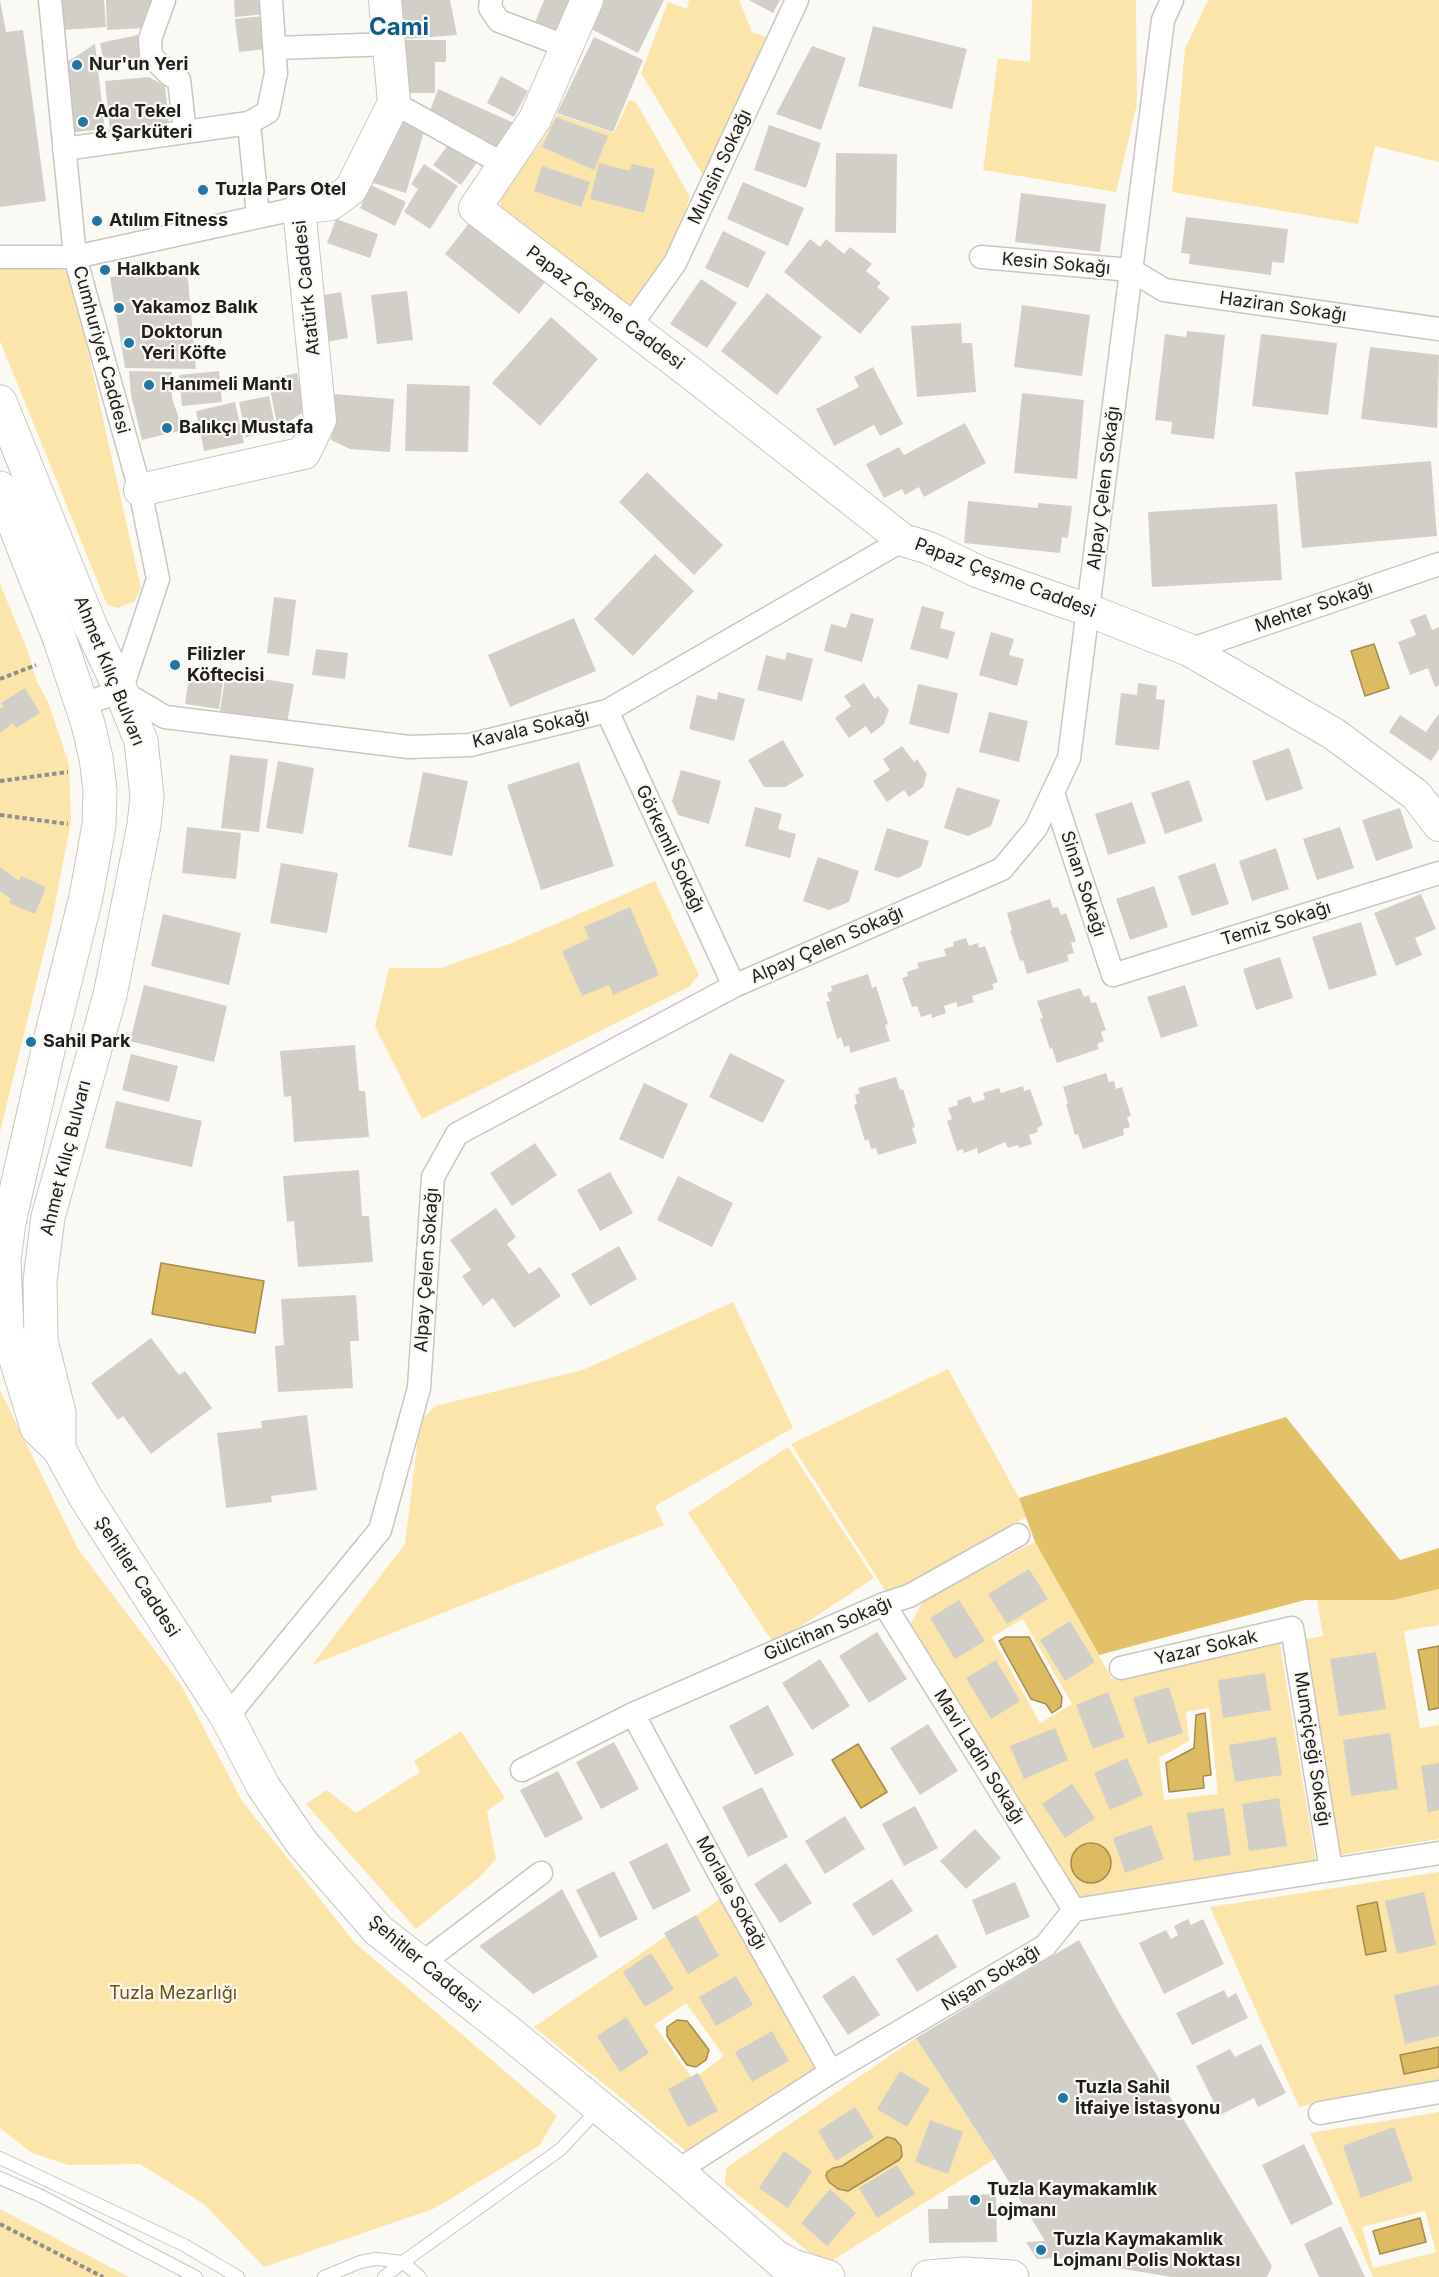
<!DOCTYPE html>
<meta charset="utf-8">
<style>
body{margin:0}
canvas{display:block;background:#fbf9f3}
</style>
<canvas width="1439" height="2277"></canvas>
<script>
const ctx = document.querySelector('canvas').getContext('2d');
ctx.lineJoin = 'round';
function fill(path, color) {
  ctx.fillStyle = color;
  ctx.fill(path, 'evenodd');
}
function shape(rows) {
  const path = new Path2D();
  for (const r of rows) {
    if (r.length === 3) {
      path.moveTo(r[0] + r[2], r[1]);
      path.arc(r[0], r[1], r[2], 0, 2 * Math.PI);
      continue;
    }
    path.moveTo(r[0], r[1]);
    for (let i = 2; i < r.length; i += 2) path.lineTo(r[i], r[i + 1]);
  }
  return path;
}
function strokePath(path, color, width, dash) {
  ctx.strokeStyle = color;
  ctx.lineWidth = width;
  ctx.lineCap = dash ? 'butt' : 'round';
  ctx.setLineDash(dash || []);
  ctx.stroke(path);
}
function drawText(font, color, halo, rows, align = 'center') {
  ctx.font = font + ' Inter,sans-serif';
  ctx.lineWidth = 4.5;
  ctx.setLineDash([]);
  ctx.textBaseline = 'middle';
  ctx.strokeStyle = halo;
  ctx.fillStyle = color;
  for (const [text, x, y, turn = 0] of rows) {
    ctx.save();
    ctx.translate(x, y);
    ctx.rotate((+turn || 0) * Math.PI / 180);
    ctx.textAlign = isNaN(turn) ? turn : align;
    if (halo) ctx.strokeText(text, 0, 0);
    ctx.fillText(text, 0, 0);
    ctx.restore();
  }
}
const green = shape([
 [689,0,739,0,752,32,766,37,704,177,641,73,668,2,687,9],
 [1032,0,1136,0,1137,104,1116,192,983,170,998,58,1030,62],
 [1208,0,1439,0,1439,162,1375,146,1358,224,1172,192,1185,49],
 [629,100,636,102,690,197,673,246,631,310,501,219,500,194,539,145,558,114,614,133],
 [0,269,62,269,71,276,141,588,135,601,118,608,107,605,0,341],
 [0,584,27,649,37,682,48,702,69,764,71,822,53,915,0,1132],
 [655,881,699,975,689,987,422,1119,375,1027,389,968,441,968,509,944],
 [733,1302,793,1428,655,1506,664,1525,312,1665,405,1544,420,1421,435,1406,583,1370],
 [948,1369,1019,1498,1026,1517,903,1591,887,1593,791,1444],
 [0,1390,78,1549,181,1685,242,1801,355,1943,557,2116,539,2146,433,2209,264,2267,205,2205,140,2164,68,2165,32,2153,0,2128],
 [788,1447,874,1578,774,1644,688,1513],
 [1035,1542,1112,1679,1279,1639,1316,1862,1080,1899,910,1625,924,1599],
 [1023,1619,1072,1704,1040,1723,992,1637],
 [1209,1708,1218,1794,1164,1800,1159,1758,1189,1741,1186,1712],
 [1439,1589,1439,1625,1404,1631,1420,1728,1439,1725,1439,1839,1338,1855,1306,1639,1323,1636,1317,1600,1394,1600],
 [461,1731,505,1798,487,1811,496,1859,481,1876,416,1929,306,1804,327,1790,356,1813,420,1772,414,1761],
 [1439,1872,1439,2082,1299,2107,1210,1907],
 [720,1899,819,2073,691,2155,534,2027],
 [686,2003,724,2056,693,2079,654,2025],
 [916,2038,995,2159,825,2265,725,2184,726,2168],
 [1439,2112,1439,2277,1373,2277,1310,2133],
 [1425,2211,1436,2252,1373,2268,1362,2227],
 [0,2209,129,2277,0,2277]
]);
const forest = shape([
 [1286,1417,1400,1560,1439,1548,1439,1589,1394,1600,1305,1600,1099,1655,1035,1542,1019,1498]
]);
const water = shape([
 [1374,644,1389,688,1365,696,1351,651,1374,644],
 [161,1263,264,1281,255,1333,152,1314,161,1263],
 [1006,1637,1029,1637,1062,1697,1061,1707,1052,1713,1046,1704,1031,1699,999,1641,1006,1637],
 [1439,1646,1439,1708,1429,1710,1418,1650,1439,1646],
 [1205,1713,1211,1775,1203,1776,1204,1788,1169,1792,1166,1763,1194,1748,1196,1715,1205,1713],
 [858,1744,887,1792,861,1808,832,1760,858,1744],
 [1091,1863,20],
 [1377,1902,1386,1951,1366,1955,1357,1906,1377,1902],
 [677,2020,687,2021,709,2050,706,2060,696,2067,687,2065,667,2036,667,2027,677,2020],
 [1439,2047,1439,2067,1404,2074,1400,2055,1439,2047],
 [887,2137,895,2139,901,2146,902,2156,899,2160,848,2191,838,2189,829,2182,826,2176,827,2172,833,2168,842,2166,887,2137],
 [1420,2218,1426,2242,1380,2254,1373,2231,1420,2218]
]);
const building = shape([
 [0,0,6,32,23,30,46,201,0,207],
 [60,0,104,0,106,27,62,30],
 [106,0,155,0,147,28,107,30],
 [234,0,265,0,266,14,235,17],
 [393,0,450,0,457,35,406,39,405,20,394,20],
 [544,0,572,0,560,34,534,25],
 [602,0,664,0,638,53,591,29],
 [749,0,780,0,773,13],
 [263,16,267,49,239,52,235,19],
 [873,26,967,49,952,109,858,86],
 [138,35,140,61,104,65,100,43],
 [594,37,643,60,613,132,557,113],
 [398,40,446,40,446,62,435,62,435,93,399,93],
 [95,44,105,129,75,132,67,62],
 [812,46,846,58,821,130,776,114],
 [501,76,528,91,514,117,487,103],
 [149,77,165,86,169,125,110,131,105,81],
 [438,89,514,123,495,154,428,116],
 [556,117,608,136,594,170,542,147],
 [392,118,425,128,406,193,373,183],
 [769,125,821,143,806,188,754,170],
 [451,141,478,161,461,185,433,165],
 [836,153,897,154,896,233,835,232],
 [599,163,630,171,632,164,655,169,644,213,590,199],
 [424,164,458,186,430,229,404,212,418,189,411,184],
 [542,166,590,182,581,207,534,191],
 [743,182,804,208,788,246,727,219],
 [371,185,406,202,395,226,360,208],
 [1021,193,1106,204,1100,252,1015,242],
 [1186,217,1288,229,1284,263,1272,262,1271,275,1189,264,1190,254,1181,253],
 [336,219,378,234,370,258,327,243],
 [470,222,545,282,519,314,445,254],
 [723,231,766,252,748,288,705,268],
 [810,239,820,247,826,239,844,254,850,247,872,264,866,271,881,283,877,287,890,298,860,334,784,272],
 [187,269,196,369,125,368,110,277],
 [701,279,737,303,707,348,670,324],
 [407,291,413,340,377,344,371,295],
 [341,292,348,338,327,342,319,296],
 [767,293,822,337,777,395,721,351],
 [1022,305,1090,315,1082,376,1014,367],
 [551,317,598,359,540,426,492,383],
 [961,323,962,343,972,343,976,392,917,397,911,326],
 [1187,331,1225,335,1214,439,1171,434,1172,422,1155,420,1165,334,1186,337],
 [1261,334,1337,343,1328,415,1252,406],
 [1370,347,1439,355,1437,428,1361,419],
 [873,367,903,424,880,436,874,425,834,446,816,409,859,387,854,377],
 [129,371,172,372,172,398,183,430,142,440,131,395],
 [219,371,222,402,182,406,179,375],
 [297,373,305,411,278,429,268,379],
 [407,384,470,386,468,452,405,451],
 [1022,393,1084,400,1077,479,1014,473],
 [334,394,394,399,390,452,350,449,331,440],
 [269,396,276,431,246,437,239,402],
 [235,402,244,443,204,451,196,411],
 [965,423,986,463,924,497,919,487,905,495,902,489,884,498,866,464,899,447,904,455],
 [1431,461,1437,536,1302,548,1295,472],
 [647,472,723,545,694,575,619,502],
 [968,501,1038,508,1038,503,1072,506,1068,538,1062,537,1060,553,964,543],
 [1277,504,1282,580,1152,587,1148,512],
 [655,554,694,591,633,656,594,619],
 [274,597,296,600,289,656,267,653],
 [922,606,944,612,940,628,955,632,948,659,910,649],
 [851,613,874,619,862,662,824,651,831,624,846,628],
 [1426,614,1432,630,1439,627,1439,685,1435,687,1428,668,1410,675,1398,642,1416,635,1410,620],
 [574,618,596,671,510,707,488,655],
 [991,632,1014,639,1009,655,1024,659,1017,686,979,675],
 [316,649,348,653,345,679,312,675],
 [787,652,813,659,802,701,757,690,766,655,785,660],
 [226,673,294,684,287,723,220,711],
 [189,676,223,682,219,709,185,704],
 [864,683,875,699,878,696,889,710,884,724,871,734,866,726,849,738,835,718,851,706,844,696],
 [1138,683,1157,686,1156,699,1165,700,1159,750,1115,745,1121,693,1137,695],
 [918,684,958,693,949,734,909,724],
 [25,688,40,713,16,728,13,723,0,733,0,709,4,707,1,703],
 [718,692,745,699,734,741,689,729,697,695,717,700],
 [989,712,1028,721,1019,762,979,752],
 [1439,713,1439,749,1431,761,1389,732,1400,715,1426,732],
 [783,740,804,776,785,787,764,787,748,760],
 [902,746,914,762,917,759,927,774,923,787,909,797,904,790,887,802,873,781,890,770,883,759],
 [1289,748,1303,789,1266,801,1252,761],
 [230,755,268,759,259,832,221,828],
 [278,761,314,768,303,834,266,828],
 [579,762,614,866,541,890,507,785],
 [681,770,721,781,709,824,678,815,672,801],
 [423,772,468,781,452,856,408,847],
 [1189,780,1203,821,1165,834,1151,793],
 [957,787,1000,800,991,826,968,836,944,828],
 [1132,802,1146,843,1108,855,1095,814],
 [755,807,782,814,778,829,796,834,790,858,745,846],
 [1400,808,1413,848,1376,861,1362,820],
 [187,827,241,833,236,879,182,873],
 [1340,827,1354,868,1317,880,1303,839],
 [887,828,929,841,921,867,898,878,874,870],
 [1276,848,1289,889,1252,901,1239,861],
 [818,857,859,871,849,902,829,910,803,901],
 [281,863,338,873,327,933,270,923],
 [1215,863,1229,904,1192,916,1178,876],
 [0,867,19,881,21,876,46,887,35,914,9,903,11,899,0,891],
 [1154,886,1168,927,1130,940,1116,899],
 [1421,894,1436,929,1415,938,1422,955,1396,966,1374,913],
 [1050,899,1053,908,1058,907,1061,915,1066,913,1076,941,1071,943,1074,953,1067,955,1069,961,1027,974,1023,960,1020,961,1010,930,1012,930,1007,913],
 [630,907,659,975,613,995,609,985,582,996,562,951,589,939,584,927],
 [163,914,241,933,229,985,151,966],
 [1361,922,1377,975,1329,990,1312,937],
 [966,938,969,946,978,943,979,948,985,946,998,982,992,984,994,989,972,996,974,1002,958,1007,956,1002,944,1006,946,1013,932,1018,931,1014,921,1017,917,1006,912,1007,902,978,908,976,907,972,919,968,917,963,946,956,944,949,954,946,953,942],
 [1280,957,1293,998,1256,1010,1243,969],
 [868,974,872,988,876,986,888,1024,885,1025,890,1041,850,1053,849,1045,844,1047,841,1037,837,1039,826,1002,830,1001,827,993,832,991,831,986],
 [144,985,227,1006,214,1062,130,1041],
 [1185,985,1198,1026,1161,1038,1147,997],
 [1080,988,1084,997,1089,995,1091,1003,1096,1002,1106,1030,1101,1032,1104,1041,1097,1044,1099,1049,1057,1063,1052,1048,1050,1049,1040,1019,1043,1018,1037,1001],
 [355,1045,359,1091,365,1091,369,1137,294,1142,291,1096,284,1097,280,1051],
 [730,1053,785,1080,763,1123,709,1097],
 [131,1054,178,1066,169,1102,122,1090],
 [1106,1073,1109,1082,1114,1081,1116,1089,1122,1087,1131,1116,1127,1117,1130,1127,1123,1129,1124,1135,1083,1149,1078,1134,1075,1135,1066,1104,1068,1104,1063,1087],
 [896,1077,900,1090,903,1089,915,1127,912,1128,917,1143,878,1155,876,1148,871,1149,868,1139,865,1141,854,1105,857,1104,855,1095,860,1093,858,1088],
 [644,1083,688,1104,663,1159,619,1139],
 [1023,1086,1024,1091,1030,1089,1043,1125,1037,1128,1038,1132,1029,1135,1032,1144,1019,1148,1018,1145,1008,1148,1005,1142,978,1154,977,1148,964,1153,963,1149,957,1151,947,1121,952,1119,948,1108,958,1105,957,1101,970,1096,973,1103,985,1099,983,1093,999,1088,1001,1093],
 [116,1101,202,1121,192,1167,105,1148],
 [535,1143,557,1175,512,1206,490,1173],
 [359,1170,362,1216,369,1216,373,1262,298,1267,294,1221,287,1222,283,1176],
 [610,1172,633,1213,600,1231,577,1190],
 [678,1176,733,1203,712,1247,657,1220],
 [496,1208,516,1237,507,1244,529,1274,540,1267,561,1296,514,1328,493,1298,483,1306,462,1276,471,1270,450,1240],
 [619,1246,637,1279,590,1306,571,1274],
 [356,1295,359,1341,350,1341,353,1388,278,1392,275,1346,284,1345,281,1299],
 [151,1338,179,1375,185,1371,212,1408,151,1454,123,1416,118,1420,91,1383],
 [307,1415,317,1490,271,1496,272,1502,226,1508,217,1433,262,1428,261,1421],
 [1029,1569,1048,1599,1007,1624,988,1594],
 [959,1600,985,1641,955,1659,930,1618],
 [1070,1621,1095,1662,1065,1681,1040,1640],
 [877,1632,907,1679,869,1703,839,1656],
 [1376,1652,1386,1709,1339,1716,1330,1659],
 [820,1659,850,1706,812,1730,782,1683],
 [996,1660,1020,1701,991,1719,966,1678],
 [1265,1673,1271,1710,1223,1718,1218,1680],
 [1169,1687,1183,1733,1148,1744,1133,1698],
 [1108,1692,1125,1737,1093,1749,1076,1705],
 [768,1705,794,1755,755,1775,729,1726],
 [928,1724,958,1771,920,1795,890,1748],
 [1055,1728,1068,1760,1024,1779,1010,1746],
 [1390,1733,1398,1789,1351,1796,1343,1740],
 [1276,1737,1282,1775,1235,1782,1229,1745],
 [614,1742,639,1789,601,1809,576,1762],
 [1127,1758,1143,1795,1110,1810,1094,1773],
 [1439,1763,1439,1810,1428,1812,1421,1766],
 [558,1771,583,1819,545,1838,520,1790],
 [1072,1784,1095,1818,1065,1838,1042,1804],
 [762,1787,788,1837,748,1857,722,1807],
 [1279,1798,1287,1846,1249,1851,1242,1804],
 [915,1806,938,1848,904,1866,882,1824],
 [1224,1808,1231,1855,1194,1861,1187,1813],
 [845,1816,865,1849,825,1874,805,1841],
 [1151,1825,1164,1859,1125,1873,1113,1838],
 [975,1829,1001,1858,966,1889,940,1861],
 [667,1843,691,1891,653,1910,629,1862],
 [786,1863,812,1903,780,1923,754,1884],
 [614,1871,638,1919,600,1938,576,1890],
 [892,1879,913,1911,873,1936,852,1904],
 [1015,1882,1030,1917,986,1935,972,1900],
 [562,1889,598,1957,533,1994,479,1946],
 [1424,1892,1436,1945,1397,1954,1385,1901],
 [696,1915,719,1956,688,1974,664,1933],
 [1188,1919,1191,1925,1203,1919,1224,1964,1164,1994,1139,1943,1166,1930,1171,1939,1178,1935,1174,1926],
 [937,1934,957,1967,917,1992,896,1959],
 [1079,1940,1120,2014,1272,2266,1267,2277,1172,2277,1056,2258,1037,2259,1026,2242,1045,2241,995,2159,916,2038],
 [651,1953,674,1989,645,2007,623,1972],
 [854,1975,880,2015,848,2035,822,1996],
 [736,1976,753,2005,716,2026,699,1997],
 [1439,1985,1439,2036,1405,2044,1394,1995],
 [1224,1990,1228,1998,1236,1993,1248,2018,1192,2045,1176,2013],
 [626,2017,649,2053,620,2072,597,2036],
 [772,2031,789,2061,752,2082,735,2052],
 [1261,2044,1286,2093,1258,2107,1254,2098,1220,2115,1196,2066,1230,2049,1235,2057],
 [900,2071,930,2089,907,2127,877,2109],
 [698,2073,718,2111,688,2127,668,2089],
 [855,2107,874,2137,836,2161,818,2131],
 [930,2120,963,2132,948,2174,915,2162],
 [1394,2127,1413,2180,1361,2198,1343,2146],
 [1304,2144,1333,2204,1291,2225,1262,2165],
 [784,2151,812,2171,788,2208,759,2188],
 [897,2165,915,2194,877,2218,859,2188],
 [830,2189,856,2213,827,2246,801,2223],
 [996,2194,997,2242,929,2243,928,2209,948,2209,948,2196],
 [1341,2226,1365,2277,1319,2277,1304,2244]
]);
const path = shape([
 [0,679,36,665],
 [0,781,68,772],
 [0,815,68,824],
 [0,2224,103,2277]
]);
const lane = shape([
 [0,2158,184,2245,238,2277],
 [0,2178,41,2196,196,2277],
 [324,2277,360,2262,376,2259,403,2262,561,2149,598,2109],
 [384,2277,403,2262,420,2277]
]);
const street = shape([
 [50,0,75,257,140,490,158,579,121,691],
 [164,0,150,39,151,56,169,74,179,80,185,132],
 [491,0,490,8,499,21,568,47],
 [275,48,391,44],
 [394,103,505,165],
 [64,149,249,123],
 [258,216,249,123,268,112,276,73,271,0],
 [0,257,75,257,299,208],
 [981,257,1131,270,1164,290,1439,329],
 [630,326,675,263,797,0],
 [1189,650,1439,564],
 [121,691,165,717,409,747,470,745,607,711,903,540],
 [81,705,121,691],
 [607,711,734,986],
 [1053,793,1113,975,1439,873],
 [884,1604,1074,1910],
 [1121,1668,1292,1628,1331,1870],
 [633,1714,731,1895,831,2072],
 [227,1717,380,1530,419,1388,433,1177,457,1134,734,986,1002,869,1036,828,1069,758,1163,20,1172,0],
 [522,1770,633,1714,884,1604,909,1596,1018,1535],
 [421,1964,541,1873],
 [1320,2113,1439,2092],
 [677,2171,831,2072,1045,1946,1074,1910,1439,1853]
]);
const secondary = shape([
 [587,0,535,119,475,208,696,377,903,540,929,548,979,572,1088,610,1189,650,1334,734,1416,795,1439,825],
 [140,490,304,453,320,420,299,208,331,204,351,189,394,103,385,0]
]);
const primary = shape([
 [0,402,90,625,121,691,141,741,147,796,144,825,110,995,48,1217,40,1281,41,1341,59,1413,59,1449],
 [0,488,59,637,88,724,96,758,100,790,99,825,86,897,52,1033,9,1222,4,1260,7,1330,37,1428,59,1449,86,1498,227,1717,263,1786,302,1843,378,1930,507,2031,677,2171,799,2277],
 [782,2260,793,2266,828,2277],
 [928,2277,965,2274,1012,2277]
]);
const markers = [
 [77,65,6,"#2175a5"],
 [83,122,6,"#2175a5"],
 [203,190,6,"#2175a5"],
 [97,221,6,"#2175a5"],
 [105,270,6,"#2175a5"],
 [119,308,6,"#2175a5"],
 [129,343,6,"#2175a5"],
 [149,385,6,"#2175a5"],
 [167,428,6,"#2175a5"],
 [175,665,6,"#2175a5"],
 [31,1042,6,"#2175a5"],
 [1063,2098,6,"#2175a5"],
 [975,2200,6,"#2175a5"],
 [1041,2250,6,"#2175a5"]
];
const poiNames = [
 ["Nur'un Yeri",89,65],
 ["Ada Tekel",95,112],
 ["& Şarküteri",95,133],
 ["Tuzla Pars Otel",215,190],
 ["Atılım Fitness",109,221],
 ["Halkbank",117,270],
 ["Yakamoz Balık",131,308],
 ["Doktorun",141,333],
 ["Yeri Köfte",141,354],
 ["Hanımeli Mantı",161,385],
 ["Balıkçı Mustafa",179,428],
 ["Filizler",187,655],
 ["Köftecisi",187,676],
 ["Sahil Park",43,1042],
 ["Tuzla Sahil",1075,2088],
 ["İtfaiye İstasyonu",1075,2109],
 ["Tuzla Kaymakamlık",987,2190],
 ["Lojmanı",987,2211],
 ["Tuzla Kaymakamlık",1053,2240],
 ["Lojmanı Polis Noktası",1053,2261]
];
const streetNames = [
 ["Muhsin Sokağı",720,167,-65],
 ["Kesin Sokağı",1056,264,5],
 ["Atatürk Caddesi",307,288,-96],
 ["Haziran Sokağı",1283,307,8],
 ["Papaz Çeşme Caddesi",605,308,37],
 ["Cumhuriyet Caddesi",101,350,75],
 ["Alpay Çelen Sokağı",1104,488,-83],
 ["Papaz Çeşme Caddesi",1005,578,21],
 ["Mehter Sokağı",1314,607,-19],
 ["Ahmet Kılıç Bulvarı",109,671,68],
 ["Kavala Sokağı",531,729,-13],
 ["Görkemli Sokağı",670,849,65],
 ["Sinan Sokağı",1083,884,72],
 ["Temiz Sokağı",1276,924,-17],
 ["Alpay Çelen Sokağı",827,945,-24],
 ["Ahmet Kılıç Bulvarı",66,1158,-76],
 ["Alpay Çelen Sokağı",427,1270,-86],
 ["Şehitler Caddesi",137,1577,57],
 ["Gülcihan Sokağı",828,1629,-23],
 ["Yazar Sokak",1206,1648,-13],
 ["Mumçiçeği Sokağı",1312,1749,81],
 ["Mavi Ladin Sokağı",979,1757,58],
 ["Morlale Sokağı",731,1893,61],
 ["Şehitler Caddesi",424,1964,40],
 ["Nişan Sokağı",991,1978,-31]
];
const parkNames = [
 ["Tuzla Mezarlığı",173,1994]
];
const districtNames = [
 ["Cami",399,28]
];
fill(green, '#fce5ab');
fill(forest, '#e2c168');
fill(water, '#dcbb62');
strokePath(water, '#a38c4d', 1.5);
fill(building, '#d2cfc9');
strokePath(lane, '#c9c6c1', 14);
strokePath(street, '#c9c6c1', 25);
strokePath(secondary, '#c9c6c1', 34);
strokePath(primary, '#c9c6c1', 35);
strokePath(path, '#908f8a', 4, [4.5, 3]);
strokePath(lane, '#fff', 12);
strokePath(street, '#fff', 22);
strokePath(secondary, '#fff', 32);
strokePath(primary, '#fff', 33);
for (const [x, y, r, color] of markers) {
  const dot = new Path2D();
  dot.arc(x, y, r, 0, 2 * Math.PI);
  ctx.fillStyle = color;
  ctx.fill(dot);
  strokePath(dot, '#fbf9f3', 2);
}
drawText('bold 18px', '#1e1d1b', '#fbf9f3', poiNames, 'left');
drawText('18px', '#1e1d1b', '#fbf9f3', streetNames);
drawText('18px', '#6a540f', '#fbf9f3', parkNames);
drawText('bold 24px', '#095d88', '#fbf9f3', districtNames);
</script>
